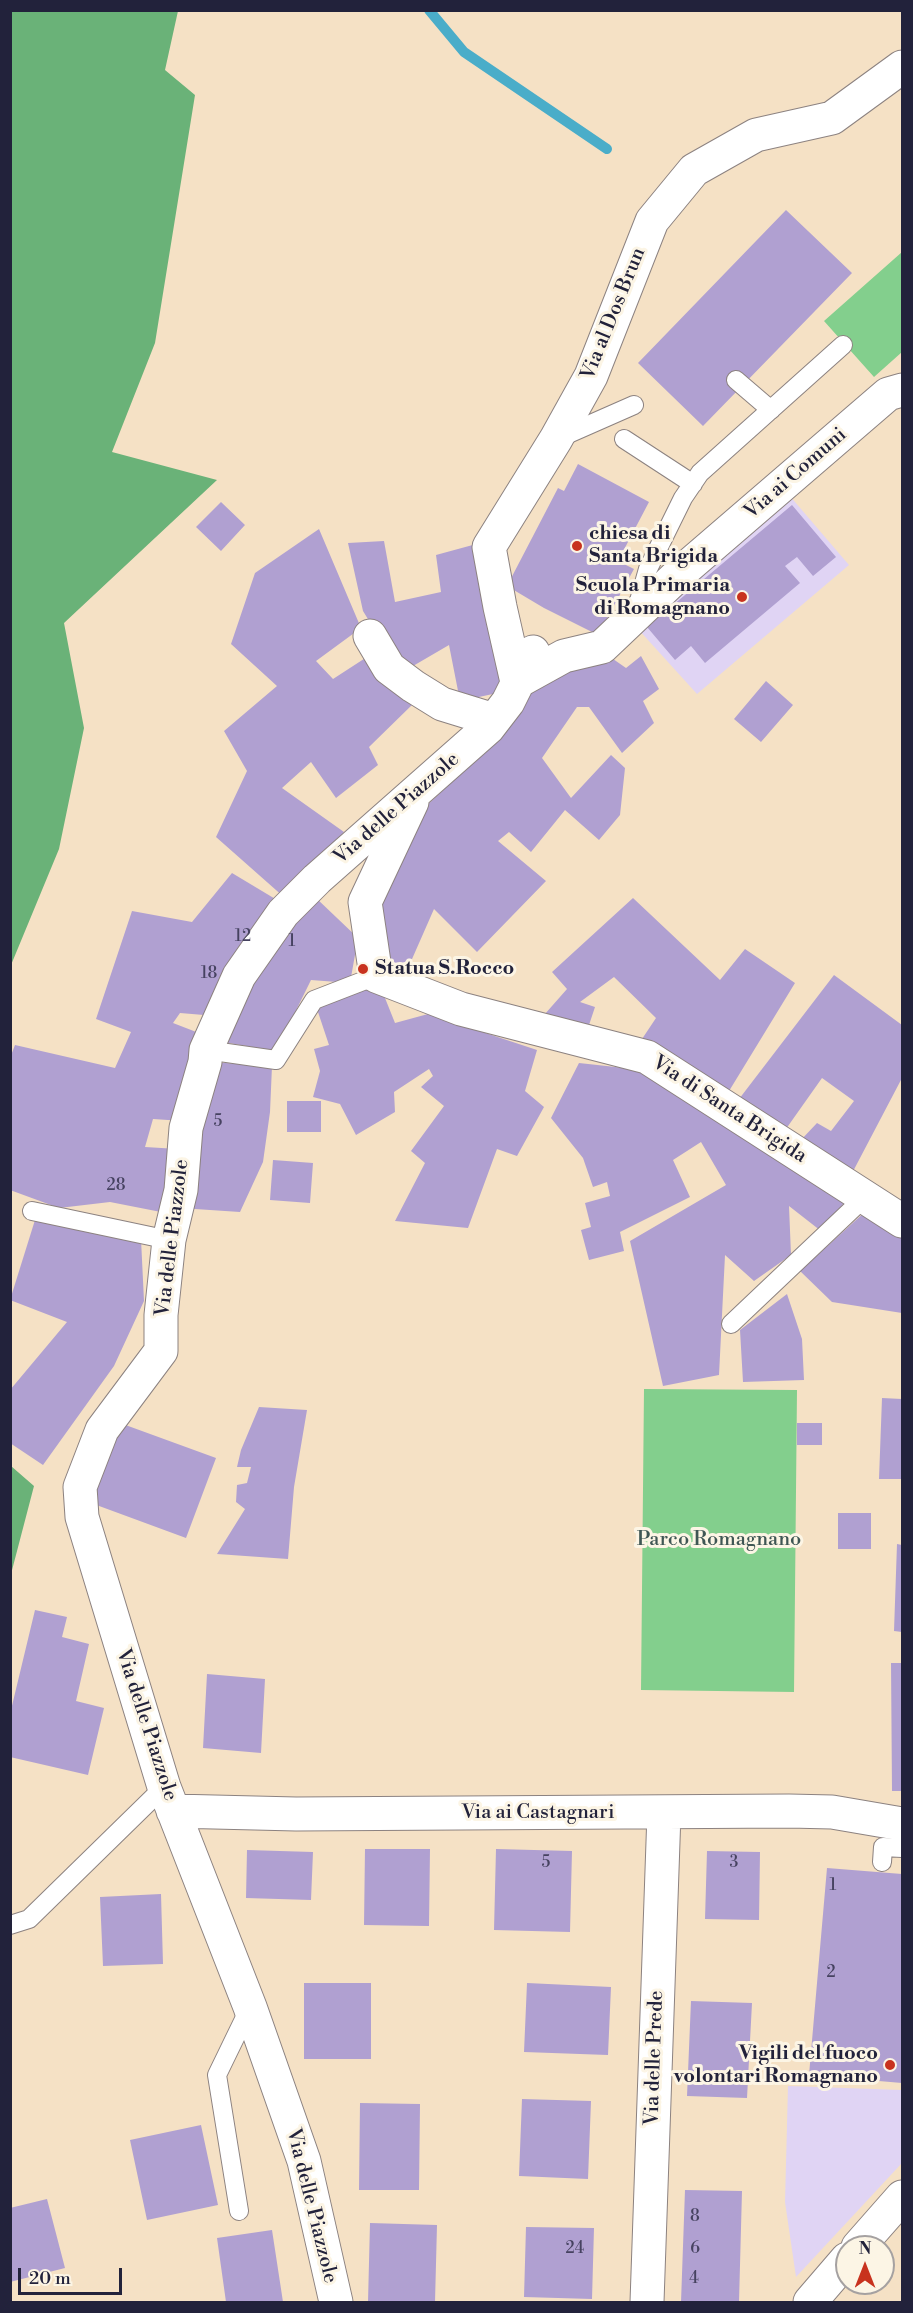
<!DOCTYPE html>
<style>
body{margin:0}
#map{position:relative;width:913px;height:2313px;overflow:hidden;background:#f5e1c5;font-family:"Libre Bodoni",serif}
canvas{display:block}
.frame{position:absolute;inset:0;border:12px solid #22223b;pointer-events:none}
.north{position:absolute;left:835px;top:2235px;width:60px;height:60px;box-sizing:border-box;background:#fcf5e5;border:2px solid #a5a1a1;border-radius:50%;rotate:0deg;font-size:16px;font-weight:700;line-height:24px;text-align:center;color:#22223b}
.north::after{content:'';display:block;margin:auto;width:21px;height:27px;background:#c8321e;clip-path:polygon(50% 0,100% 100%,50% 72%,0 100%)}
.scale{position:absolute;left:18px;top:2268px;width:104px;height:27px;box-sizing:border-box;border:3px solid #22223b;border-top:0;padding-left:8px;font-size:18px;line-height:21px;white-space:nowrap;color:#22223b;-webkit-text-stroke:4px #fcf5e5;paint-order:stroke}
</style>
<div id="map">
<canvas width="913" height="2313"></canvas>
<div class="frame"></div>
<div class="north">N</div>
<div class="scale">20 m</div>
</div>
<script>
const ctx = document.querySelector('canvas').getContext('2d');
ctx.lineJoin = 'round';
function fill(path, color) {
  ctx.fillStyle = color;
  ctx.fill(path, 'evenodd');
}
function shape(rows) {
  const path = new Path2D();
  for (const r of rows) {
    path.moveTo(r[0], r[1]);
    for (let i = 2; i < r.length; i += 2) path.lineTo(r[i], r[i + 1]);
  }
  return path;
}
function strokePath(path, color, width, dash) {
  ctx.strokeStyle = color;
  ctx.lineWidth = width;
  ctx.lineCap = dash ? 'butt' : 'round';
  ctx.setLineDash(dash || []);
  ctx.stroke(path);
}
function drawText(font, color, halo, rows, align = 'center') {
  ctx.font = font + ' "Libre Bodoni",serif';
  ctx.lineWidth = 6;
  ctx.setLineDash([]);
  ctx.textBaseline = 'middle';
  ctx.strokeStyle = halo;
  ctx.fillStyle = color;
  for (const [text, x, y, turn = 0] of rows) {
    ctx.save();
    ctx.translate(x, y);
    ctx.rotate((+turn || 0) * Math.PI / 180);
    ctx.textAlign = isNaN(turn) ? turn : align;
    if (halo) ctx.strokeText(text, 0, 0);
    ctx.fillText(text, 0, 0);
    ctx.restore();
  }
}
const built = shape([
 [789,495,849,565,697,694,638,629],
 [788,2086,902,2090,902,2163,796,2277,785,2202]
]);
const green = shape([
 [902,252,902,352,874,377,824,321],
 [644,1389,797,1390,794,1692,641,1690]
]);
const forest = shape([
 [11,10,178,11,165,70,195,95,155,343,112,452,217,480,64,623,84,728,59,849,11,965],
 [11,1466,34,1486,11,1574]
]);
const stream = shape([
 [429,10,464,52,607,149]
]);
const building = shape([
 [786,210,852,273,703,426,638,363],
 [578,464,649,502,618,561,634,569,598,635,544,608,507,586,558,488,564,491],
 [221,502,245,525,221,551,196,527],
 [792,505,836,557,813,576,797,557,785,566,800,583,705,663,691,646,675,660,647,627],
 [319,529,361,628,316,661,333,679,370,655,413,704,369,747,378,765,336,798,311,762,282,788,344,832,285,898,216,837,247,771,224,731,277,686,231,644,255,573],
 [384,541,395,602,441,592,436,555,480,543,507,691,460,701,449,645,401,673,363,611,348,543],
 [603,652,626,668,641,656,659,689,643,701,654,723,622,753,589,707,577,707,542,758,571,798,611,755,625,768,620,815,599,840,565,810,531,852,509,832,498,841,546,881,477,952,434,909,405,975,376,957,370,905,411,820,494,743,527,696,565,664],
 [766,681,793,705,761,742,734,719],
 [232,873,282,903,216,1016,180,1013,173,1023,204,1035,183,1121,153,1119,145,1147,178,1149,166,1213,110,1202,59,1208,10,1190,10,1058,15,1045,115,1068,131,1032,96,1019,132,911,192,922],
 [315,897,358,938,350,983,311,980,276,1051,217,1041,245,975],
 [633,898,720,980,745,949,795,983,726,1096,640,1042,656,1018,614,977,580,1002,595,1007,585,1037,537,1023,567,989,552,972],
 [834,975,902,1025,902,1078,849,1179,800,1141,817,1123,831,1131,854,1101,822,1078,781,1136,736,1103],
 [379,983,395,1023,428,1014,537,1050,525,1091,544,1107,517,1156,497,1149,468,1228,395,1221,425,1163,411,1151,444,1106,421,1087,433,1076,429,1069,394,1092,395,1112,356,1135,340,1104,313,1097,320,1071,314,1049,329,1045,316,1006],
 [210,1062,272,1066,270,1112,263,1162,240,1212,180,1208],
 [579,1063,643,1070,849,1197,821,1231,789,1206,791,1255,754,1281,725,1255,719,1375,663,1386,630,1241,726,1185,701,1142,673,1160,690,1197,620,1232,624,1251,589,1260,581,1230,591,1227,585,1203,610,1196,607,1182,593,1187,583,1158,551,1118],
 [287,1101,321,1101,321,1132,287,1132],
 [273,1160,313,1163,310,1203,270,1200],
 [867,1210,902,1232,902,1313,832,1302,800,1271],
 [35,1220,141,1239,144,1301,114,1366,43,1465,10,1443,10,1390,67,1322,10,1300],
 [787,1294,802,1339,804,1380,743,1382,740,1330],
 [882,1398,902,1399,902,1479,879,1479],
 [259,1407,307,1410,294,1487,288,1559,217,1554,245,1509,236,1502,237,1485,247,1483,251,1467,237,1467,241,1450],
 [120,1423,216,1458,186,1538,91,1503],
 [797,1423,822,1423,822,1445,797,1445],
 [838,1513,871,1513,871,1549,838,1549],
 [897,1544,902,1545,902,1632,894,1631],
 [35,1610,67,1617,62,1637,89,1644,76,1701,104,1708,88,1775,10,1757,10,1714],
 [891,1663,902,1663,902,1791,892,1791],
 [207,1674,265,1679,261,1753,203,1748],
 [365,1849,430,1849,429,1926,364,1925],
 [496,1849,572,1851,570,1932,494,1930],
 [247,1850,313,1852,311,1900,246,1898],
 [707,1851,760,1852,759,1920,705,1919],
 [827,1868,902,1874,902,2083,809,2075],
 [161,1894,163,1964,103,1966,100,1897],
 [304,1983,371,1983,371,2059,304,2059],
 [527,1983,611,1987,608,2055,524,2052],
 [691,2001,752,2003,747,2098,687,2096],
 [522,2099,591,2101,588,2179,519,2176],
 [360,2103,420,2104,419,2190,359,2190],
 [201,2125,218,2205,147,2220,130,2140],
 [685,2190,742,2191,739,2302,681,2302],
 [47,2199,65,2268,10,2282,10,2208],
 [370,2223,437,2225,435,2302,368,2302],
 [526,2227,594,2228,592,2299,524,2297],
 [272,2230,283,2302,226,2302,217,2238]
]);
const lane = shape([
 [736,380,771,410],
 [559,438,634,405],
 [624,439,693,484],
 [637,608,648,569,683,498,700,473,843,345],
 [206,1050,276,1060,314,1000,376,976],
 [32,1211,169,1240],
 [731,1324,864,1198],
 [882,1862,883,1847,902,1848],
 [10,1925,29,1919,164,1787],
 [239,2211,217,2075,250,2007]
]);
const street = shape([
 [902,67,832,118,756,135,694,170,652,221,591,376,556,439,489,547,500,607,517,682,564,656,602,647,679,574,888,394,902,390],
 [370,636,389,668,413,686,442,704,494,720],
 [412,802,365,902,376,976,461,1009,647,1057,902,1221],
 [173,1811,296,1814,789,1811,832,1812,902,1824],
 [858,2247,902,2197],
 [336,2302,304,2161,250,2007,164,1787,82,1517,80,1487,102,1430,161,1351,161,1315,169,1240,181,1190,186,1128,205,1062,206,1050,239,976,283,913,317,879,488,728,508,702,533,652],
 [647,2302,664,1813],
 [810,2302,847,2259]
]);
const markers = [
 [577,546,6,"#c8321e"],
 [742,597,6,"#c8321e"],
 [363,969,6,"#c8321e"],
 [890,2065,6,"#c8321e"]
];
const numberNames = [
 ["12",243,937],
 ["1",292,942],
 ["18",209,974],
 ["5",218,1122],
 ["28",116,1186],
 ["5",546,1863],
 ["3",734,1863],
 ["1",833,1886],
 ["2",831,1973],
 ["8",695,2217],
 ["24",575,2249],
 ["6",695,2249],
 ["4",694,2279]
];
const streetNames = [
 ["Via al Dos Brun",614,314,-68],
 ["Via ai Comuni",796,474,-41],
 ["Via delle Piazzole",397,809,-41],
 ["Via di Santa Brigida",729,1110,33],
 ["Via delle Piazzole",173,1238,-83],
 ["Via delle Piazzole",146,1725,72],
 ["Via ai Castagnari",538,1813],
 ["Via delle Prede",655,2058,-88],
 ["Via delle Piazzole",311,2206,76]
];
const poiNames = [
 ["chiesa di",589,534],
 ["Santa Brigida",589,557],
 ["Scuola Primaria",730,586,"right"],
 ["di Romagnano",730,609,"right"],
 ["Statua S.Rocco",375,969],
 ["Vigili del fuoco",878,2054,"right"],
 ["volontari Romagnano",878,2077,"right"]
];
const parkNames = [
 ["Parco Romagnano",719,1540]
];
fill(built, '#e0d4f4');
fill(green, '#83cf8d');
fill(forest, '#6ab278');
strokePath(stream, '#4aadc9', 10);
fill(building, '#b0a0d1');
strokePath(lane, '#8c8280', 20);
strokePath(street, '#8c8280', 35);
strokePath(lane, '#fff', 18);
strokePath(street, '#fff', 33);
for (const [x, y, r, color] of markers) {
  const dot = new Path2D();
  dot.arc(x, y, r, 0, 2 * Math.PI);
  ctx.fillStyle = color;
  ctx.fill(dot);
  strokePath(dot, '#fcf5e5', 2);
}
drawText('16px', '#464260', null, numberNames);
drawText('20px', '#22223b', '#fcf5e5', streetNames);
drawText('bold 20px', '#22223b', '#fcf5e5', poiNames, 'left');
drawText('20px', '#3f5654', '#fcf5e5', parkNames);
</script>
